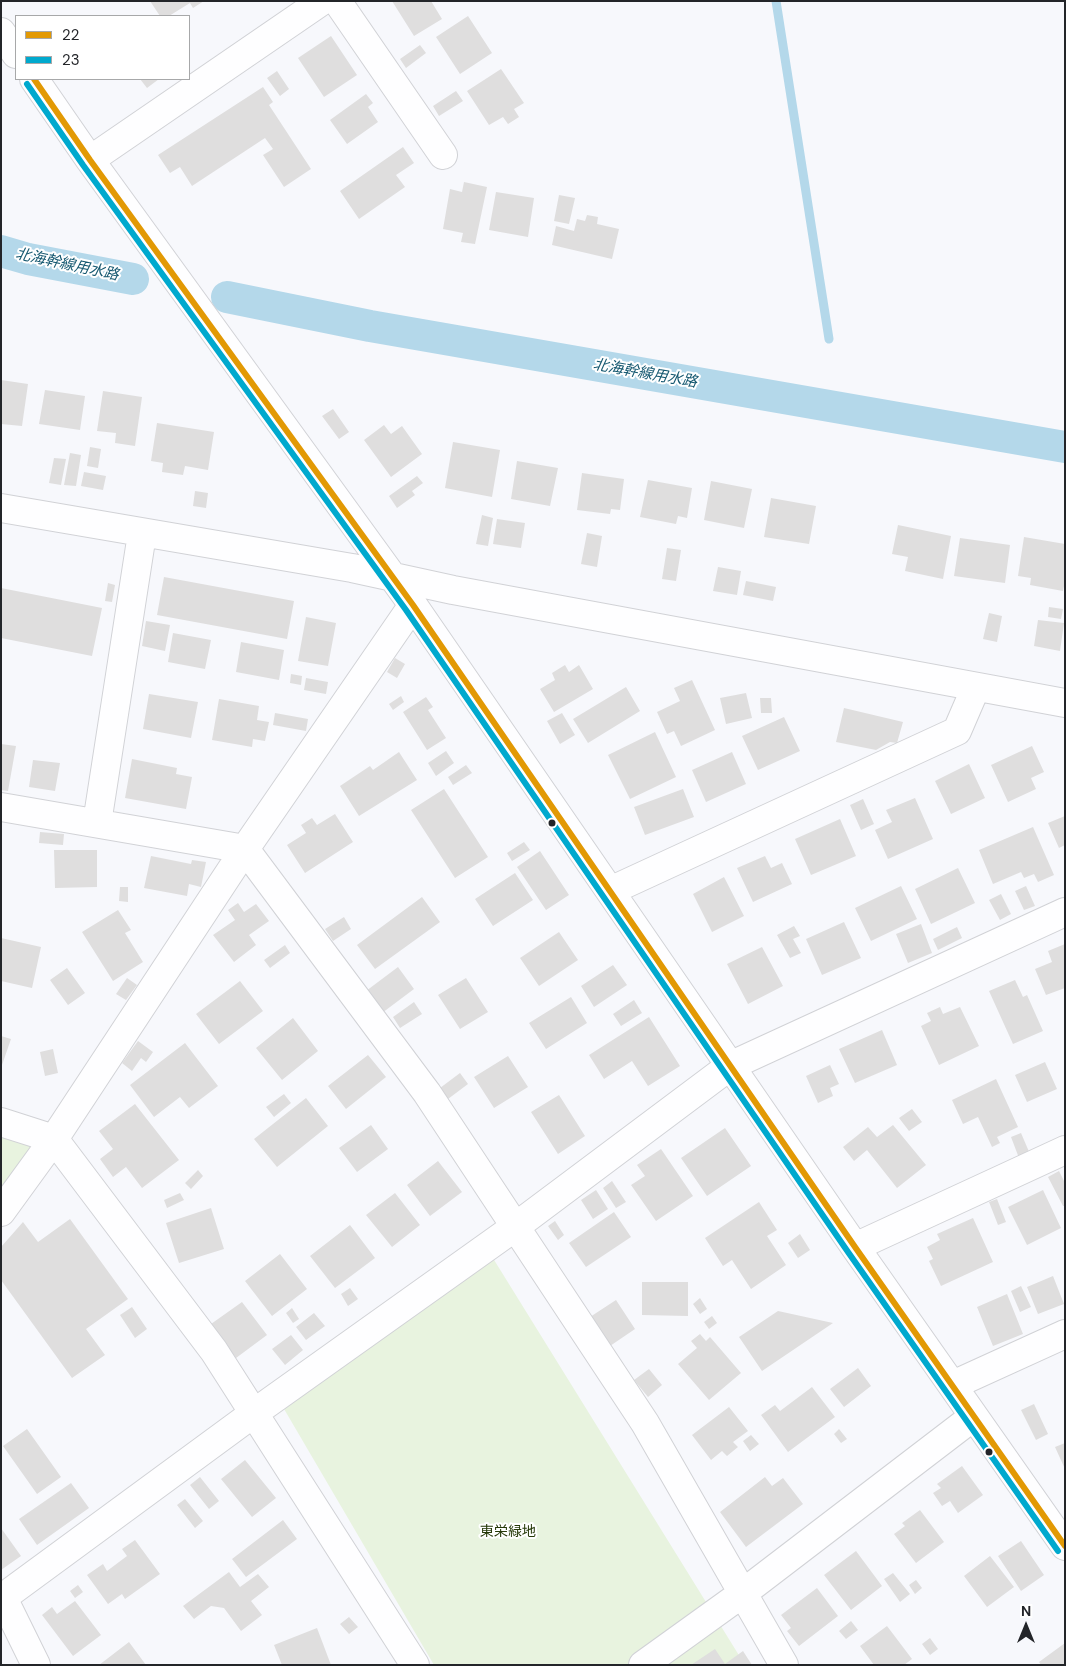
<!DOCTYPE html>
<meta charset="utf-8">
<style>
body{margin:0}
#map{position:relative;width:1066px;height:1666px;overflow:hidden;background:#f7f8fc;font-family:"DM Sans",sans-serif}
canvas{display:block}
.frame{position:absolute;inset:0;border:2px solid #232529;pointer-events:none}
.legend{position:absolute;left:15px;top:15px;width:175px;height:65px;box-sizing:border-box;background:#fff;border:1px solid #a7a8a9;margin:0;padding:6px 9px;list-style:none;font-size:15px;color:#232529}
.legend li{display:flex;align-items:center;gap:10px;height:25px}
.legend b{width:25px;border:1px solid #a7a8a9}
.north{position:absolute;left:1001px;top:1601px;width:50px;height:50px;-webkit-text-stroke:4px #fff;paint-order:stroke;rotate:0deg;font-size:14px;font-weight:700;line-height:20px;text-align:center;color:#232529}
.north::after{content:'';display:block;margin:auto;width:18px;height:22px;background:#232529;clip-path:polygon(50% 0,100% 100%,50% 72%,0 100%)}
</style>
<div id="map">
<canvas width="1066" height="1666"></canvas>
<div class="frame"></div>
<ul class="legend">
<li><b style="height:6px;background:#e29904"></b>22</li>
<li><b style="height:6px;background:#00a9ce"></b>23</li>
</ul>
<div class="north">N</div>
</div>
<script>
const ctx = document.querySelector('canvas').getContext('2d');
ctx.lineJoin = 'round';
function fill(path, color) {
  ctx.fillStyle = color;
  ctx.fill(path, 'evenodd');
}
function shape(rows) {
  const path = new Path2D();
  for (const r of rows) {
    path.moveTo(r[0], r[1]);
    for (let i = 2; i < r.length; i += 2) path.lineTo(r[i], r[i + 1]);
  }
  return path;
}
function strokePath(path, color, width, dash) {
  ctx.strokeStyle = color;
  ctx.lineWidth = width;
  ctx.lineCap = dash ? 'butt' : 'round';
  ctx.setLineDash(dash || []);
  ctx.stroke(path);
}
function drawText(font, color, halo, rows, align = 'center') {
  ctx.font = font + ' "DM Sans","Noto Sans JP",sans-serif';
  ctx.lineWidth = 4;
  ctx.setLineDash([]);
  ctx.textBaseline = 'middle';
  ctx.strokeStyle = halo;
  ctx.fillStyle = color;
  for (const [text, x, y, turn = 0] of rows) {
    ctx.save();
    ctx.translate(x, y);
    ctx.rotate((+turn || 0) * Math.PI / 180);
    ctx.textAlign = isNaN(turn) ? turn : align;
    if (halo) ctx.strokeText(text, 0, 0);
    ctx.fillText(text, 0, 0);
    ctx.restore();
  }
}
const green = shape([
 [1,1136,35,1146,1,1193],
 [491,1255,745,1665,434,1665,277,1397]
]);
const stream = shape([
 [776,1,829,339]
]);
const canal = shape([
 [1,251,28,259,133,279],
 [227,297,370,326,1065,447]
]);
const building = shape([
 [150,1,204,1,193,8,190,3,169,16,160,16],
 [392,1,431,1,442,19,414,36],
 [468,16,492,53,460,74,436,37],
 [331,36,357,75,324,97,298,58],
 [420,45,426,53,406,68,400,59],
 [501,69,524,103,514,109,519,117,508,124,503,117,489,125,467,91],
 [277,71,289,89,280,96,267,78],
 [140,79,159,79,147,88],
 [263,87,273,102,269,105,311,169,284,187,263,155,273,149,265,138,192,186,180,167,170,173,158,155],
 [456,91,463,101,439,116,433,106],
 [366,94,373,103,368,107,378,122,347,144,330,120],
 [403,147,414,163,396,175,405,187,359,219,340,191],
 [464,182,487,187,475,244,461,242,463,233,443,229,450,189,462,192],
 [496,192,534,198,528,237,489,230],
 [559,195,575,198,569,224,554,221],
 [587,215,598,217,597,224,619,229,612,259,552,245,556,226,574,231,577,219,585,221],
 [1,380,28,384,22,426,1,424],
 [45,390,85,396,80,430,39,424],
 [103,391,142,397,135,446,115,443,116,433,97,431],
 [333,409,349,432,339,439,322,416],
 [157,423,214,432,208,470,185,466,183,475,162,472,163,463,151,461],
 [384,425,391,434,402,426,422,454,391,477,364,440],
 [453,442,500,450,492,497,445,488],
 [90,447,101,449,98,468,87,466],
 [70,453,81,455,76,486,64,485],
 [54,458,66,459,61,485,49,483],
 [517,461,558,468,550,506,511,499],
 [84,472,106,476,103,490,81,486],
 [582,473,624,479,620,510,611,509,610,514,577,510],
 [417,476,423,483,412,491,415,495,397,508,389,496],
 [648,480,692,488,687,518,678,516,676,524,640,517],
 [711,481,752,489,744,528,704,520],
 [195,491,208,493,206,508,193,506],
 [771,498,816,506,809,544,764,537],
 [482,515,493,518,488,546,476,544],
 [497,519,525,523,521,548,493,544],
 [898,525,951,536,943,579,905,571,908,557,892,554],
 [587,533,602,536,597,567,581,564],
 [1024,537,1065,544,1065,581,1063,591,1030,585,1031,578,1018,576],
 [960,538,1010,545,1005,583,954,576],
 [667,548,681,550,676,581,662,579],
 [718,567,741,571,737,595,713,591],
 [164,577,294,601,287,639,157,615],
 [746,581,776,587,773,601,743,595],
 [108,583,115,585,112,602,105,601],
 [1,588,102,608,92,656,1,638],
 [1049,607,1063,609,1061,619,1048,617],
 [989,613,1002,616,997,642,983,639],
 [306,617,336,623,328,666,298,661],
 [1038,620,1064,623,1060,651,1034,646],
 [146,621,170,625,165,651,142,646],
 [173,633,211,640,205,669,168,662],
 [241,642,284,650,279,680,236,672],
 [395,658,405,664,397,678,387,672],
 [565,665,569,672,579,665,593,689,554,712,540,689,555,680,552,673],
 [291,674,302,676,301,685,290,683],
 [306,678,328,682,326,694,304,690],
 [692,680,715,730,681,746,674,731,667,734,657,712,680,701,674,688],
 [626,687,640,711,588,743,573,719],
 [746,693,752,718,726,724,720,698],
 [149,694,198,702,191,738,143,729],
 [401,696,404,702,393,710,389,704],
 [426,697,433,707,428,710,446,738,427,750,403,712],
 [760,698,771,698,772,713,761,713],
 [219,699,259,706,257,720,269,722,265,741,253,739,252,747,212,740],
 [844,708,903,722,897,743,890,742,876,750,836,742],
 [275,713,308,719,306,731,273,725],
 [562,713,575,735,560,744,547,721],
 [784,717,800,751,758,770,742,736],
 [655,732,676,777,630,799,608,755],
 [1,744,16,746,8,791,1,790],
 [1032,746,1044,772,1031,778,1036,789,1008,802,991,765],
 [446,751,454,763,436,776,428,763],
 [399,752,417,780,359,816,340,786,370,766,373,770],
 [732,752,746,784,706,802,692,770],
 [132,759,177,768,176,774,192,777,186,809,125,798],
 [33,760,60,763,55,791,29,787],
 [969,764,985,798,951,814,935,781],
 [466,765,472,773,453,785,448,777],
 [444,789,488,857,455,878,411,810],
 [683,789,694,817,645,835,634,807],
 [915,798,933,839,888,859,875,830,892,822,886,810],
 [863,799,874,824,861,830,850,805],
 [335,814,353,842,305,873,287,845,306,833,301,825,312,818,317,825],
 [1065,816,1065,845,1059,848,1048,823],
 [840,819,856,856,811,875,795,839],
 [1033,827,1054,875,1038,882,1034,874,1024,878,1021,872,993,884,979,850],
 [40,832,64,834,63,845,39,843],
 [524,842,530,850,512,861,507,853],
 [54,850,97,850,97,887,55,888],
 [540,851,569,895,546,910,517,867],
 [151,856,191,864,192,860,206,862,201,887,189,884,187,896,144,888],
 [765,856,771,868,782,863,792,884,753,902,737,868],
 [958,868,975,903,931,924,915,889],
 [515,873,533,900,493,926,475,899],
 [724,877,744,916,712,932,693,894],
 [901,886,917,919,871,941,855,908],
 [1026,886,1035,906,1024,910,1015,891],
 [120,887,128,887,128,902,119,901],
 [1001,894,1011,914,1000,920,989,900],
 [422,897,440,922,375,969,357,945],
 [238,903,244,912,256,904,269,921,249,935,256,945,234,962,213,935,235,920,228,910],
 [118,910,131,930,125,933,143,962,113,981,82,932],
 [344,917,351,929,333,941,325,929],
 [844,922,861,958,822,975,806,939],
 [921,924,932,953,908,963,896,934],
 [794,926,800,936,793,939,801,953,790,958,777,935],
 [957,927,962,938,938,950,933,939],
 [559,932,578,960,539,986,520,958],
 [1,938,41,947,32,988,1,981],
 [1065,944,1065,988,1046,995,1035,969,1052,962,1048,951],
 [285,945,290,953,270,968,264,960],
 [762,947,783,986,748,1004,727,964],
 [613,965,627,985,594,1007,581,986],
 [398,967,414,989,382,1013,366,991],
 [67,968,85,993,68,1005,50,980],
 [127,978,137,985,126,1000,116,994],
 [466,978,488,1012,460,1029,438,995],
 [1015,980,1023,997,1027,995,1043,1031,1013,1044,989,991],
 [240,981,263,1011,219,1044,196,1014],
 [571,997,587,1023,546,1049,529,1023],
 [634,1000,642,1013,621,1026,613,1014],
 [414,1002,422,1014,400,1028,393,1017],
 [940,1007,943,1014,960,1007,979,1046,939,1065,921,1026,931,1021,927,1013],
 [649,1017,680,1066,648,1086,632,1061,604,1079,589,1055],
 [293,1018,318,1051,282,1080,256,1048],
 [882,1030,897,1065,855,1083,839,1049],
 [1,1036,11,1039,2,1065,1,1065],
 [138,1041,153,1052,146,1062,141,1058,132,1071,122,1063],
 [185,1043,218,1086,189,1108,180,1097,154,1117,130,1085],
 [53,1049,58,1073,45,1076,40,1052],
 [368,1055,386,1077,346,1109,328,1086],
 [508,1056,528,1087,494,1108,474,1077],
 [1045,1062,1057,1089,1027,1102,1015,1075],
 [830,1065,839,1084,830,1088,833,1096,818,1103,806,1076],
 [460,1073,468,1084,444,1102,436,1091],
 [996,1079,1018,1127,997,1137,1000,1143,992,1147,978,1117,963,1124,952,1100],
 [284,1094,291,1103,274,1117,266,1107],
 [559,1095,585,1136,558,1154,531,1112],
 [306,1098,328,1126,277,1167,254,1139],
 [135,1104,179,1160,142,1188,126,1167,113,1177,100,1159,113,1149,99,1131],
 [912,1109,922,1122,909,1131,899,1118],
 [371,1125,388,1149,357,1172,339,1148],
 [893,1125,926,1165,897,1188,867,1150,854,1161,843,1147,868,1127,877,1137],
 [725,1128,751,1166,707,1196,681,1158],
 [1021,1133,1030,1154,1019,1158,1011,1137],
 [661,1149,693,1196,656,1221,631,1185,645,1176,637,1165],
 [438,1161,462,1192,430,1216,407,1185],
 [198,1170,203,1176,191,1189,185,1183],
 [1059,1171,1065,1183,1065,1206,1063,1206,1048,1177],
 [612,1181,626,1202,616,1208,603,1188],
 [596,1190,608,1209,593,1219,581,1200],
 [1043,1190,1061,1228,1027,1245,1008,1207],
 [180,1193,184,1200,167,1208,164,1200],
 [395,1193,420,1225,392,1247,366,1215],
 [997,1199,1006,1222,998,1225,989,1202],
 [759,1202,777,1230,767,1236,786,1265,751,1289,732,1260,723,1266,705,1238],
 [211,1208,224,1249,179,1263,166,1223],
 [614,1212,631,1237,586,1267,569,1243],
 [973,1218,993,1262,941,1286,929,1261,933,1259,927,1247,940,1240,937,1234],
 [70,1219,128,1299,86,1329,105,1355,72,1378,1,1280,1,1247,23,1222,38,1242],
 [555,1221,564,1235,558,1240,548,1226],
 [350,1225,375,1258,335,1288,310,1256],
 [800,1234,810,1250,798,1258,788,1243],
 [280,1254,307,1289,272,1316,245,1281],
 [1053,1276,1064,1304,1038,1314,1027,1287],
 [642,1282,688,1282,688,1316,642,1315],
 [1021,1286,1031,1307,1020,1312,1011,1291],
 [350,1288,358,1299,348,1306,341,1294],
 [1007,1294,1023,1334,993,1346,977,1307],
 [700,1298,707,1309,700,1314,693,1304],
 [616,1300,635,1329,610,1346,590,1317],
 [242,1302,267,1335,236,1358,211,1324],
 [132,1307,147,1329,135,1338,120,1315],
 [292,1308,299,1319,293,1323,286,1313],
 [778,1311,833,1323,762,1371,739,1337],
 [314,1313,325,1326,306,1340,296,1327],
 [712,1316,717,1323,709,1329,704,1322],
 [700,1334,706,1341,710,1337,741,1373,709,1400,678,1364,697,1348,691,1341],
 [291,1335,303,1350,285,1365,272,1349],
 [858,1368,871,1386,844,1407,830,1389],
 [649,1369,662,1385,648,1397,634,1380],
 [812,1387,835,1417,788,1452,761,1415,775,1405,780,1411],
 [1034,1404,1048,1434,1036,1440,1021,1410],
 [729,1407,748,1431,733,1442,738,1447,727,1456,722,1451,711,1460,692,1435],
 [27,1429,61,1477,37,1494,3,1446],
 [839,1429,847,1439,841,1443,834,1434],
 [751,1435,759,1444,750,1451,743,1441],
 [1065,1443,1065,1469,1055,1447],
 [245,1460,276,1498,252,1517,221,1479],
 [962,1466,983,1495,958,1513,950,1501,942,1506,933,1493,941,1488,937,1484],
 [200,1477,219,1501,209,1509,190,1485],
 [765,1477,772,1486,783,1478,803,1504,746,1547,720,1512],
 [71,1483,89,1508,37,1545,19,1519],
 [185,1499,203,1521,195,1528,177,1505],
 [920,1510,944,1542,916,1563,894,1534,905,1526,902,1523],
 [283,1520,297,1539,246,1577,232,1559],
 [1,1528,21,1556,1,1570],
 [135,1540,160,1574,125,1599,122,1594,108,1604,87,1575,103,1564,107,1571,127,1556,122,1549],
 [1021,1541,1044,1575,1021,1591,998,1556],
 [856,1551,882,1586,851,1610,824,1575],
 [990,1556,1014,1587,987,1607,964,1576],
 [229,1572,240,1587,258,1574,269,1587,251,1601,262,1615,241,1631,224,1608,211,1606,194,1619,183,1606],
 [893,1573,910,1594,900,1602,884,1579],
 [916,1580,922,1588,915,1594,909,1585],
 [78,1585,83,1592,75,1598,70,1591],
 [817,1588,838,1616,799,1646,787,1631,791,1628,781,1615],
 [75,1601,101,1635,73,1656,42,1615,52,1607,57,1614],
 [349,1617,358,1627,349,1634,340,1624],
 [851,1621,858,1630,846,1639,839,1631],
 [887,1626,912,1659,904,1665,874,1665,860,1646],
 [317,1628,331,1665,282,1665,274,1645],
 [930,1638,938,1649,930,1655,922,1644],
 [129,1642,146,1665,99,1665],
 [1065,1643,1065,1665,1041,1665,1039,1662],
 [715,1649,725,1664,743,1651,752,1665,691,1665]
]);
const minor = shape([
 [337,1,443,155],
 [1,32,16,54],
 [34,79,90,160,413,605,855,1247,1065,1546],
 [90,160,322,1],
 [1,508,352,568,453,590,1065,703],
 [1,807,245,849,427,1093,645,1423,784,1665],
 [97,823,142,534],
 [610,891,957,731,976,687],
 [1,1122,54,1139,245,849,413,605],
 [1,1212,54,1139,214,1351,415,1665],
 [855,1247,1065,1150],
 [953,1385,1065,1334],
 [3,1598,36,1665],
 [1,1599,254,1413,515,1227,730,1066,1065,912],
 [643,1665,743,1593,973,1417]
]);
const bus1 = shape([
 [34,79,90,160,413,605,855,1247,1065,1546]
]);
const bus2 = shape([
 [27,84,83,165,406,610,848,1252,1058,1551]
]);
const markers = [
 [552,823,4.5,"#232529"],
 [989,1452,4.5,"#232529"]
];
const parkNames = [
 ["東栄緑地",508,1532]
];
const waterNames = [
 ["北海幹線用水路",67,265,12],
 ["北海幹線用水路",645,374,10]
];
fill(green, '#e8f3df');
strokePath(stream, '#b4d8ea', 9);
strokePath(canal, '#b4d8ea', 32);
fill(building, '#dfdede');
strokePath(minor, '#d1d2d6', 30);
strokePath(minor, '#fefeff', 28);
strokePath(bus1, '#e29904', 6);
strokePath(bus2, '#00a9ce', 6);
for (const [x, y, r, color] of markers) {
  const dot = new Path2D();
  dot.arc(x, y, r, 0, 2 * Math.PI);
  ctx.fillStyle = color;
  ctx.fill(dot);
  strokePath(dot, '#fff', 2);
}
drawText('14px', '#253808', '#fff', parkNames);
drawText('italic 15px', '#155870', '#fff', waterNames);
</script>
